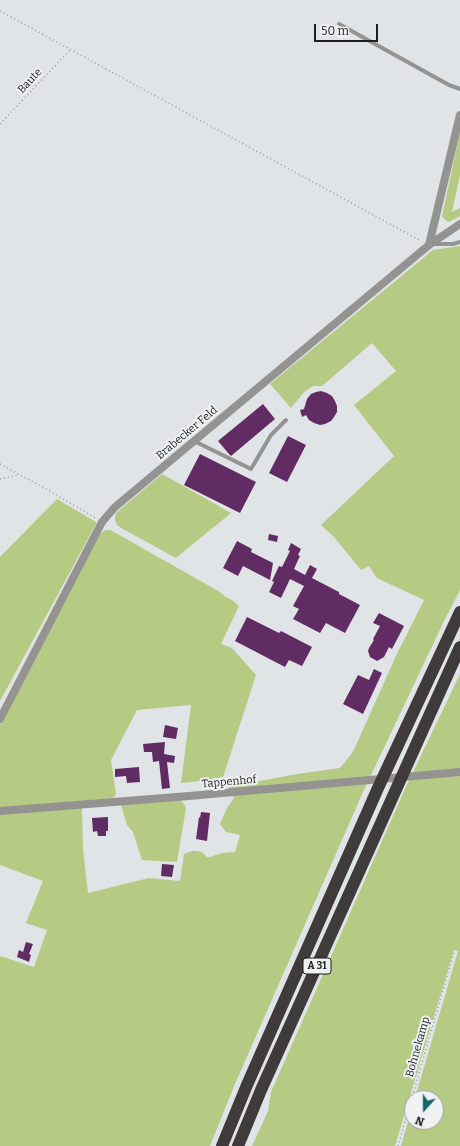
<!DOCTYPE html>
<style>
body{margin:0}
#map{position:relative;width:460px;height:1146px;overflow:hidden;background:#e1e4e6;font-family:Bitter,serif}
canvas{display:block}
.north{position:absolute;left:404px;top:1090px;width:40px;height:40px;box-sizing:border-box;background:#eff1f3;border:1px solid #9b9d9e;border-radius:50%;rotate:201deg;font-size:11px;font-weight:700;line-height:16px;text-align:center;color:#1d1e1f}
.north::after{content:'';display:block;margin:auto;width:14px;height:18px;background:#176563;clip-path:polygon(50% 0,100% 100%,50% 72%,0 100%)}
.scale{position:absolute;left:314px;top:24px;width:64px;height:18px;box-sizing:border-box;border:2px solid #1d1e1f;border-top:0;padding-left:5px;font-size:12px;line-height:14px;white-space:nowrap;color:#1d1e1f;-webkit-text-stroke:3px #eff1f3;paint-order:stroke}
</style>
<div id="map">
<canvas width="460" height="1146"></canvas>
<div class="north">N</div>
<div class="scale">50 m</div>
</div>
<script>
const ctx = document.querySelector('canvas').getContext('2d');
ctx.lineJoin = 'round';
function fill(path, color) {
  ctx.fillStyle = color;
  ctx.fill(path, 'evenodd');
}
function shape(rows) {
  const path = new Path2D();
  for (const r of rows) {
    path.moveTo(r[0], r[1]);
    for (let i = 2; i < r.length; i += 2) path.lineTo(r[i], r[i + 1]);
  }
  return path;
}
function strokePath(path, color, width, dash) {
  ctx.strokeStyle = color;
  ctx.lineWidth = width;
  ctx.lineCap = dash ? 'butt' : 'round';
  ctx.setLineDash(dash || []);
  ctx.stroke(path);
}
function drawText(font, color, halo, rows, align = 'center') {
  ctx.font = font + ' Bitter,serif';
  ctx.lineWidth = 4;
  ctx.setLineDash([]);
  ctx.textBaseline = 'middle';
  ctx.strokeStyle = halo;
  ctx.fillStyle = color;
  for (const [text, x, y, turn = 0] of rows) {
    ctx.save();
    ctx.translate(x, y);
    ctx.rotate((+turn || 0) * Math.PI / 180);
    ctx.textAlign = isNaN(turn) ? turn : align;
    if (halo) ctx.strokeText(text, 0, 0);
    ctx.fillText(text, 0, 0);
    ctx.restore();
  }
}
const green = shape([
 [460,132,460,175,452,212,460,208,460,216,449,222,445,220,442,216],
 [460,246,460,590,445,619,363,792,235,1084,210,1146,0,1146,0,956,34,967,47,930,26,923,43,881,0,865,0,814,82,808,83,849,88,893,149,878,180,881,184,854,192,851,196,851,202,852,207,857,210,857,222,853,235,852,240,835,226,832,220,824,227,808,234,798,228,787,297,774,340,768,353,752,395,658,424,600,379,579,376,577,369,566,361,570,334,537,321,525,394,456,354,405,396,371,372,343,322,386,313,386,304,392,291,408,270,384,433,250],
 [162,474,231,513,176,558,123,529,117,525,115,521,115,517,116,513],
 [57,499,96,522,96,524,0,701,0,557],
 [105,530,110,530,114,532,220,592,226,597,232,600,239,606,221,644,232,648,256,675,223,777,192,782,181,783,191,705,137,710,111,760,116,794,113,798,0,808,0,725,100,534],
 [460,674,460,1146,401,1146,412,1108,412,1122,436,1122,436,1098,415,1098,458,951,454,950,395,1146,252,1146,268,1111,271,1092,405,789],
 [180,800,184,804,186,808,177,862,142,860,133,832,127,825,121,805]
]);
const building = shape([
 [321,391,327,393,332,396,335,401,337,406,337,412,334,417,331,421,325,424,320,425,314,423,309,420,306,415,302,417,300,410,304,409,307,399,311,394,316,392],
 [263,404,275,419,231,456,229,454,218,441],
 [288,436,306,445,287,482,269,473],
 [200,454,256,482,240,513,184,485],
 [269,534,278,536,277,542,268,540],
 [237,541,252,549,251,552,273,563,270,580,243,566,238,576,223,568],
 [291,543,301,549,298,555,300,556,294,569,305,575,310,565,317,569,312,578,339,592,339,594,360,605,345,633,326,623,320,633,293,619,299,609,293,606,304,586,290,579,281,598,269,592,274,582,272,581,279,566,282,567,290,551,288,550],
 [379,613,404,626,392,649,389,647,384,657,377,661,370,657,368,651,369,648,374,640,373,639,380,626,373,623],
 [247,617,279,633,281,631,312,647,302,666,289,660,285,667,235,641],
 [374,669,382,673,363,714,343,704,358,675,369,680],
 [165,725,178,728,176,739,163,737],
 [165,742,164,754,175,756,174,763,167,762,170,788,162,789,159,761,153,762,152,752,144,752,143,744],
 [139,767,140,782,127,783,126,776,115,777,115,769],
 [201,812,210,813,207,841,196,839,199,817,200,818],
 [108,817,108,831,106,831,106,836,98,836,97,831,93,832,92,818],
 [162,864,174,865,172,877,161,876],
 [26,942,33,944,29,954,31,955,29,962,17,957,19,950,23,952]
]);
const path = shape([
 [0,11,421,241],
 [0,124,71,49],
 [0,464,50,491,95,518],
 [0,479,19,475],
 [398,1146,454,952]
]);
const lane = shape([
 [339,24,449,85,460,89],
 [433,244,453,244,460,242],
 [194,441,251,469,271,435,286,420]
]);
const street = shape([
 [429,245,460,115],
 [0,719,102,522,115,507,429,245,460,224],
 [0,811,189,796,460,772]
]);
const highway = shape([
 [222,1146,247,1085,378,788,460,612],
 [238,1146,261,1090,460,647]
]);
const shields = [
 [317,966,28]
];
const shieldNames = [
 ["A 31",317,966]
];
const streetNames = [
 ["Baute",30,81,-47],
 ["Brabecker Feld",187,433,-40],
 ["Tappenhof",229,782,-5],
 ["Bohnekamp",418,1047,-74]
];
fill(green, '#b5ca82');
fill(building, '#602c63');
strokePath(path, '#989a9c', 1.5, [1, 3]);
strokePath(lane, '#949392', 4);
strokePath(street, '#949392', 8);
strokePath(highway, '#3e3b3a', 12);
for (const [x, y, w] of shields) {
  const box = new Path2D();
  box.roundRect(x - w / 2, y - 8, w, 16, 3);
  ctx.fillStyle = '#eff1f3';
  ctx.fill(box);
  strokePath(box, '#1d1e1f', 1);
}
drawText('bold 10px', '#1d1e1f', null, shieldNames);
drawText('11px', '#1d1e1f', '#eff1f3', streetNames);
</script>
